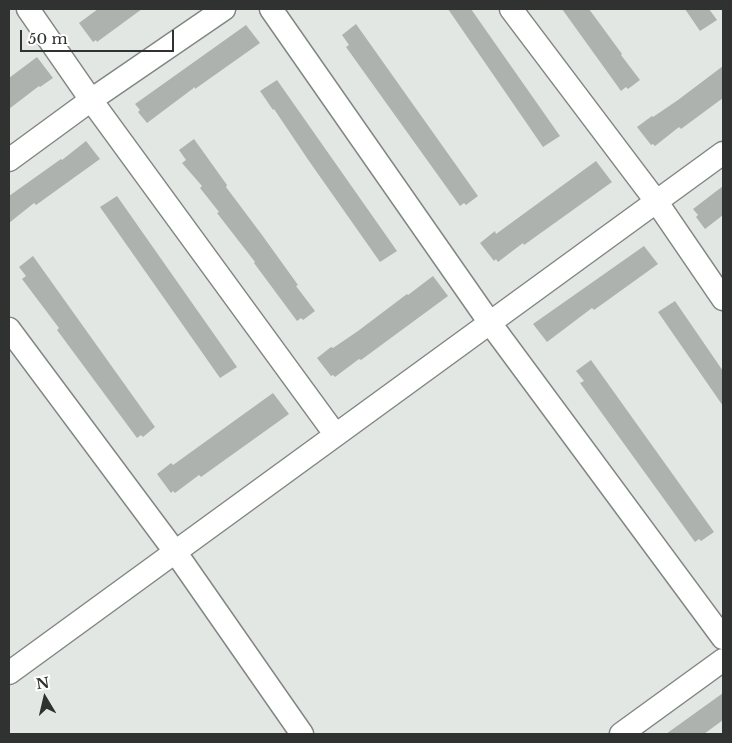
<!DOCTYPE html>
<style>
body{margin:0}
#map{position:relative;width:732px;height:743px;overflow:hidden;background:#e2e7e4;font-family:"Libre Baskerville",serif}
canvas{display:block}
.frame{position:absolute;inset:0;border:10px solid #303231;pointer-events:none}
.north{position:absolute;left:20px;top:673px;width:50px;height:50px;-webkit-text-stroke:4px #fff;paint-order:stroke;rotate:351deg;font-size:14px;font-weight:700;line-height:20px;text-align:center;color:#303231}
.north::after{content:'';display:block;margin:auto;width:18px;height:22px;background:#303231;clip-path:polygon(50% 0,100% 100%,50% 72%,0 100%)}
.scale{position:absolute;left:20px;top:30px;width:154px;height:22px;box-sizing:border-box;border:2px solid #303231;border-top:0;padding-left:6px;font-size:15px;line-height:18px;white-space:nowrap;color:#303231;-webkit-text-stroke:4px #fff;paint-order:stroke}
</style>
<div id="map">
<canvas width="732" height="743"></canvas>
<div class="frame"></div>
<div class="north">N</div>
<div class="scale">50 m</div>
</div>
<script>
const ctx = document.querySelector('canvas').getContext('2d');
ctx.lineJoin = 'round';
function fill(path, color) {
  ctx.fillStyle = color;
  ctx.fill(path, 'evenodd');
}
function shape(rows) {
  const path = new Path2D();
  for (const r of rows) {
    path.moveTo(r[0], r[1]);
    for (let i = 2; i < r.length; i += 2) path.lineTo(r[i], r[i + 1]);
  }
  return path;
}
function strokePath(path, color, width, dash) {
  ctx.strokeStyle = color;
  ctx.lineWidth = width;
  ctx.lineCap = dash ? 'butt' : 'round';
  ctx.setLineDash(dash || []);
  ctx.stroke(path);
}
const building = shape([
 [98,9,142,9,97,42,96,40,93,42,79,23],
 [448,9,471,9,560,136,543,147],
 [562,9,589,9,622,54,621,55,640,80,628,89,626,87,621,91],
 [685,9,709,9,717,20,700,31],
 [356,24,478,196,466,205,464,203,460,206,346,47,349,45,342,35],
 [246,25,260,43,195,89,195,87,147,123,138,112,140,110,135,104],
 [37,57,53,78,40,87,39,86,9,109,9,78],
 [723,66,723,98,681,129,679,127,655,146,653,144,651,145,637,127,652,116,653,117,678,100],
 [277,80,397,251,380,262,309,161,274,109,273,110,260,91],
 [194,139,227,185,226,187,262,235,298,285,296,286,315,311,303,320,301,318,297,321,254,263,255,262,217,213,219,212,200,188,202,186,182,163,186,160,179,150],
 [86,141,100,159,36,205,34,203,9,223,9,196,61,159,62,160],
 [596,161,612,182,524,245,523,243,498,262,496,259,494,261,480,243,495,231,496,234],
 [723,186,723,215,705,229,696,217,698,215,693,209],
 [117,196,237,367,220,378,100,207],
 [644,246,658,264,594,310,592,308,547,342,533,324],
 [33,256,155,427,143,437,141,435,137,438,57,330,59,328,22,279,26,276,19,267],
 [433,276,448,296,361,360,359,359,335,377,333,375,331,376,317,358,331,347,333,348,358,331,407,294,408,295],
 [675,301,723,371,723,406,658,312],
 [591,360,714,532,701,541,699,539,695,542,580,383,584,381,576,371],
 [273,393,289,414,201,477,199,475,175,493,173,491,171,493,157,474,171,463,173,465],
 [723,693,723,720,704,734,666,734]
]);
const street = shape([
 [28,9,91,100,335,434],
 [271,9,490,323,723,638],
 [511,9,656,201,723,299],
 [9,160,91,100,224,9],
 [9,329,176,553,302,734],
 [9,673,723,153],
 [621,734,723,660]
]);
fill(building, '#adb2af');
strokePath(street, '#818784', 25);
strokePath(street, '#fff', 22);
</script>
